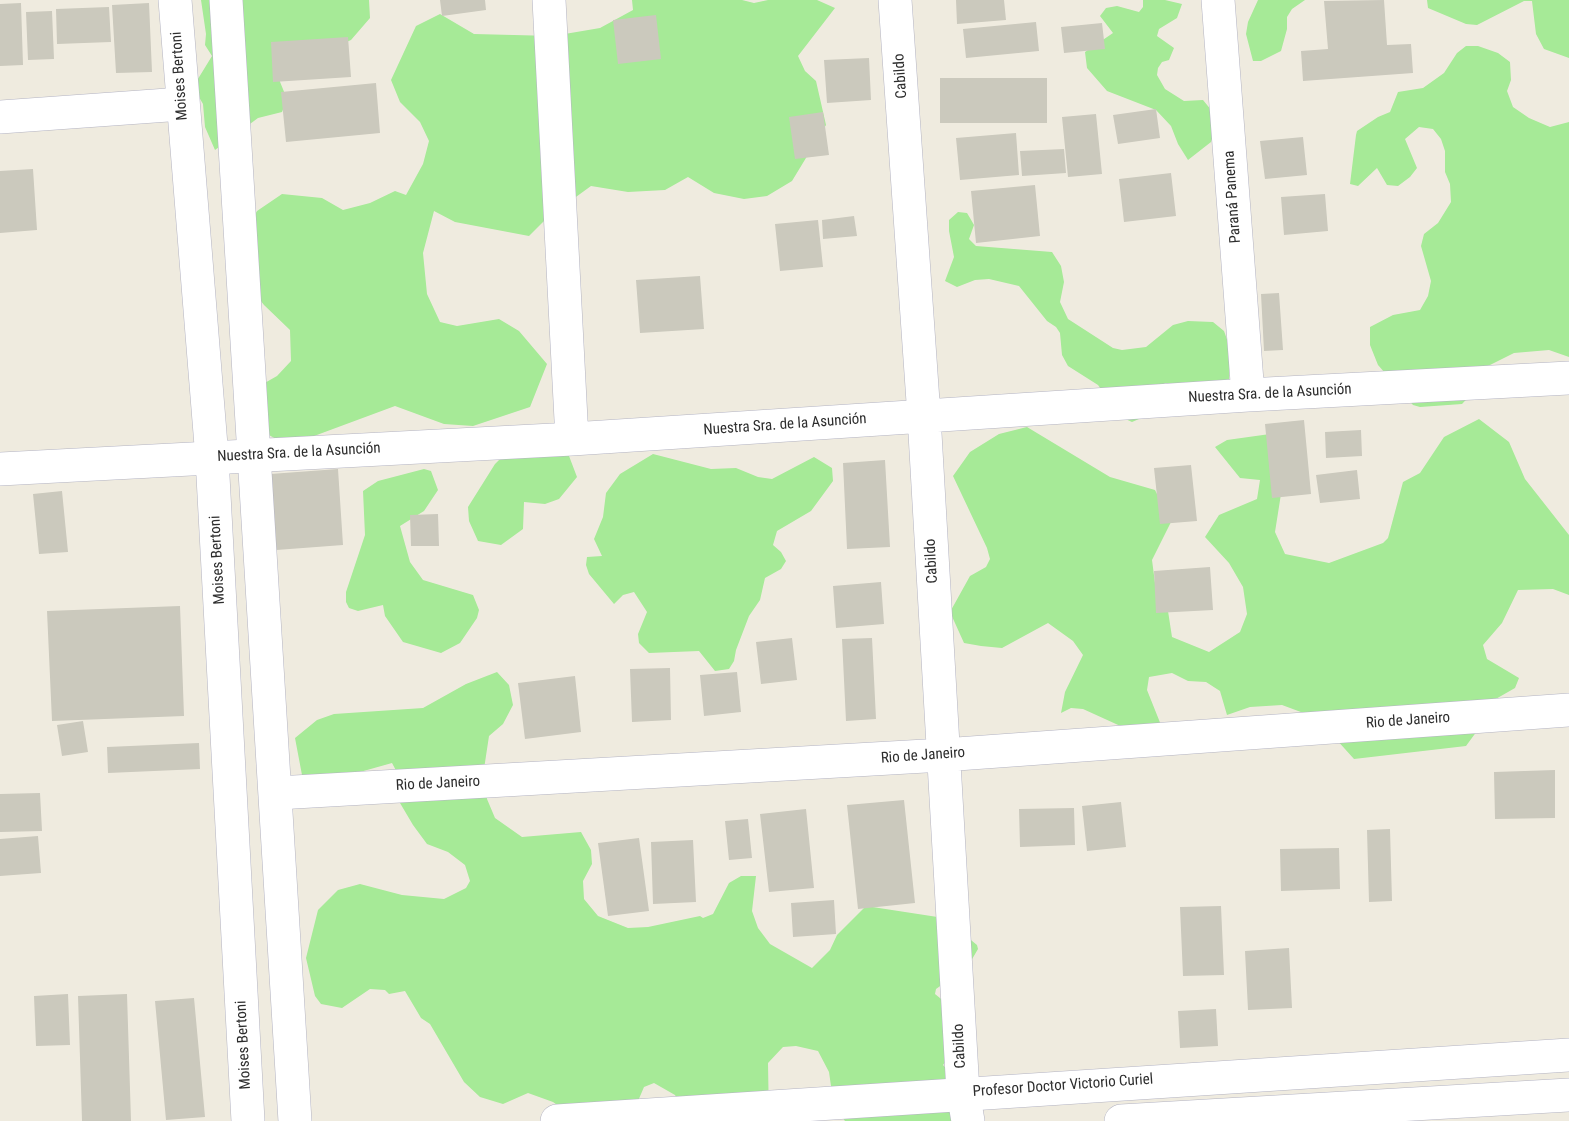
<!DOCTYPE html>
<meta charset="utf-8">
<style>
body{margin:0}
canvas{display:block;background:#efebdf}
</style>
<canvas width="1569" height="1121"></canvas>
<script>
const ctx = document.querySelector('canvas').getContext('2d');
ctx.lineJoin = 'round';
function fill(path, color) {
  ctx.fillStyle = color;
  ctx.fill(path, 'evenodd');
}
function shape(rows) {
  const path = new Path2D();
  for (const r of rows) {
    path.moveTo(r[0], r[1]);
    for (let i = 2; i < r.length; i += 2) path.lineTo(r[i], r[i + 1]);
  }
  return path;
}
function strokePath(path, color, width, dash) {
  ctx.strokeStyle = color;
  ctx.lineWidth = width;
  ctx.lineCap = dash ? 'butt' : 'round';
  ctx.setLineDash(dash || []);
  ctx.stroke(path);
}
function drawText(font, color, halo, rows, align = 'center') {
  ctx.font = font + ' "Roboto Condensed",sans-serif';
  ctx.lineWidth = 6;
  ctx.setLineDash([]);
  ctx.textBaseline = 'middle';
  ctx.strokeStyle = halo;
  ctx.fillStyle = color;
  for (const [text, x, y, turn = 0] of rows) {
    ctx.save();
    ctx.translate(x, y);
    ctx.rotate((+turn || 0) * Math.PI / 180);
    ctx.textAlign = isNaN(turn) ? turn : align;
    if (halo) ctx.strokeText(text, 0, 0);
    ctx.fillText(text, 0, 0);
    ctx.restore();
  }
}
const green = shape([
 [201,0,369,0,370,18,351,40,276,72,287,99,282,112,258,118,215,150,205,127,203,104,193,87,212,56,205,45,206,34],
 [632,0,742,0,754,3,768,0,817,0,835,8,798,56,805,71,816,81,826,125,792,181,767,196,744,199,714,193,688,177,665,190,628,192,591,186,547,218,529,236,455,222,434,211,423,253,427,294,440,322,457,326,499,319,519,331,547,364,530,407,473,426,444,424,395,406,306,439,282,442,265,433,247,393,277,376,291,361,290,330,264,305,245,281,251,222,257,211,282,194,322,198,343,210,370,203,395,191,406,195,423,164,429,141,420,122,400,102,391,80,416,26,440,14,474,34,553,36,600,28,633,10],
 [1143,0,1165,0,1182,4,1177,18,1159,29,1157,36,1174,48,1169,60,1162,62,1158,68,1157,75,1165,89,1184,101,1203,100,1212,111,1214,132,1211,142,1188,160,1178,144,1171,126,1156,110,1107,91,1087,68,1085,52,1113,33,1100,16,1106,8,1117,6,1139,12,1143,7],
 [1258,0,1305,0,1292,9,1287,17,1287,29,1281,51,1261,61,1253,61,1246,34,1248,22],
 [1427,0,1569,0,1569,58,1544,49,1536,34,1532,1,1524,1,1477,25,1466,24,1428,8],
 [1466,46,1478,46,1498,53,1510,62,1511,80,1507,91,1513,107,1529,118,1550,127,1569,122,1569,357,1549,350,1514,353,1488,366,1480,385,1462,404,1420,407,1413,405,1378,365,1370,345,1370,327,1393,315,1420,310,1428,296,1431,281,1421,246,1424,234,1438,223,1451,202,1450,184,1445,172,1445,151,1441,139,1433,129,1419,127,1405,139,1417,168,1410,177,1398,186,1387,185,1377,168,1358,186,1350,184,1356,135,1357,131,1378,117,1390,112,1398,92,1423,88,1444,73,1457,53],
 [958,212,967,213,970,218,974,225,969,239,976,246,1052,252,1061,266,1064,282,1060,302,1068,319,1113,348,1122,350,1146,347,1173,325,1188,321,1213,322,1224,331,1230,348,1229,384,1175,386,1165,383,1139,419,1132,422,1121,417,1098,385,1068,366,1062,355,1060,333,1056,327,1047,321,1019,286,989,279,975,280,957,287,945,281,954,257,949,231,949,220],
 [1479,419,1509,442,1525,479,1569,535,1569,595,1553,589,1518,590,1502,623,1483,645,1487,659,1519,678,1515,688,1487,704,1477,731,1466,746,1354,759,1317,718,1282,705,1250,707,1227,715,1220,691,1206,682,1188,681,1172,673,1149,677,1147,690,1161,725,1149,739,1083,709,1071,708,1061,713,1065,692,1083,655,1073,641,1048,623,1002,648,981,646,964,643,950,612,970,576,986,567,990,559,987,548,953,476,970,452,999,434,1027,427,1110,477,1155,490,1171,522,1152,560,1155,583,1168,611,1172,637,1209,652,1240,632,1247,614,1243,587,1229,563,1205,537,1219,515,1257,499,1260,480,1240,478,1215,447,1227,440,1270,434,1281,494,1275,532,1285,554,1329,563,1383,543,1388,538,1403,482,1420,473,1444,437],
 [566,448,577,477,559,499,545,504,524,502,523,529,501,545,478,541,469,521,468,507,495,464,505,454],
 [653,454,711,469,736,468,758,477,772,479,814,457,832,468,833,481,811,511,777,531,773,545,781,552,786,561,781,569,765,578,760,600,749,616,736,650,734,661,729,669,715,671,699,651,649,653,639,643,638,634,647,612,634,592,623,595,614,604,589,574,586,565,587,557,602,556,594,539,603,517,606,493,620,474],
 [424,469,431,471,438,490,424,511,400,526,410,562,423,580,473,595,479,610,477,618,460,643,441,653,403,642,385,616,383,605,358,611,349,608,346,602,346,592,365,535,363,491,378,481],
 [497,672,509,685,513,705,503,724,489,736,484,769,487,799,495,818,522,837,581,832,591,850,592,864,583,881,584,899,598,916,628,928,648,927,700,916,703,918,713,914,729,883,741,876,756,876,752,911,758,928,770,944,812,968,830,950,837,935,866,906,944,918,977,945,978,949,968,966,936,989,935,994,951,1007,954,1050,943,1065,956,1079,970,1121,845,1121,834,1107,829,1072,818,1051,796,1046,783,1047,768,1063,769,1121,681,1106,675,1095,654,1083,644,1087,638,1101,570,1114,553,1102,528,1093,503,1104,480,1097,464,1082,430,1024,421,1018,405,991,389,994,385,990,370,989,342,1008,321,1004,315,996,306,958,318,910,338,890,360,884,402,895,444,899,466,888,470,881,465,865,448,852,427,844,413,825,400,803,400,778,392,763,310,786,302,775,295,738,317,720,334,714,423,708,466,684]
]);
const building = shape([
 [440,0,485,0,486,10,442,16],
 [956,0,1004,0,1006,20,957,24],
 [1384,0,1387,45,1411,44,1413,73,1303,81,1301,51,1328,49,1324,1],
 [21,3,23,65,0,66,0,4],
 [149,3,152,72,116,73,112,5],
 [109,7,111,42,57,44,56,9],
 [52,11,54,59,28,60,26,12],
 [656,15,661,59,618,64,613,20],
 [1036,22,1039,51,966,58,963,29],
 [1102,23,1105,49,1064,53,1061,27],
 [348,37,351,77,273,82,271,42],
 [869,58,871,100,827,103,824,60],
 [940,78,1047,78,1047,123,940,123],
 [376,83,380,133,286,142,281,92],
 [1156,109,1160,138,1118,144,1113,115],
 [823,112,829,155,795,159,789,117],
 [1096,114,1102,174,1068,177,1062,117],
 [1016,133,1019,175,960,180,956,138],
 [1303,137,1307,175,1265,179,1260,141],
 [1064,149,1066,173,1022,176,1020,151],
 [33,169,37,230,0,233,0,171],
 [1171,173,1176,216,1124,222,1119,179],
 [1035,185,1040,236,976,243,971,191],
 [1325,194,1328,231,1284,235,1281,197],
 [854,216,857,236,823,239,822,220],
 [818,220,823,267,780,271,775,224],
 [700,276,704,329,640,333,636,280],
 [1279,293,1283,350,1264,351,1261,294],
 [1304,420,1311,494,1272,498,1265,424],
 [1361,430,1362,456,1326,458,1325,432],
 [885,460,890,547,847,549,843,463],
 [1191,465,1197,521,1160,524,1154,468],
 [338,469,343,545,263,551,257,475],
 [1357,470,1360,499,1320,503,1316,475],
 [62,491,68,552,39,554,33,494],
 [438,514,439,546,411,546,410,515],
 [1210,567,1213,610,1156,613,1154,571],
 [881,582,884,624,836,628,833,586],
 [180,606,184,716,52,721,47,611],
 [792,638,797,680,761,684,756,642],
 [872,638,876,719,846,721,842,639],
 [670,668,671,720,632,722,630,669],
 [737,672,741,712,704,716,700,675],
 [575,676,581,732,525,739,518,683],
 [83,721,88,752,62,756,57,725],
 [199,743,200,769,108,773,107,747],
 [1555,770,1555,818,1495,819,1494,772],
 [40,793,42,831,0,832,0,794],
 [904,800,915,903,858,909,847,805],
 [1121,802,1126,847,1087,851,1082,806],
 [1074,808,1075,845,1020,847,1019,809],
 [806,809,814,888,769,892,760,814],
 [748,819,752,858,729,860,725,821],
 [1390,829,1392,901,1369,902,1367,830],
 [38,836,41,873,0,876,0,839],
 [639,838,649,911,608,916,598,843],
 [693,840,696,902,653,904,651,842],
 [1339,848,1340,889,1281,891,1280,849],
 [834,900,836,934,793,937,791,903],
 [1221,906,1224,975,1183,976,1180,907],
 [1289,948,1292,1008,1248,1010,1245,951],
 [68,994,70,1045,36,1046,34,996],
 [127,994,131,1121,82,1121,78,996],
 [194,998,205,1117,166,1120,155,1001],
 [1216,1009,1218,1046,1180,1048,1178,1011]
]);
const minor = shape([
 [549,0,572,439],
 [895,0,924,416,963,1092,968,1121],
 [1218,0,1248,395],
 [0,117,182,104],
 [0,469,572,439,1248,395,1569,378],
 [277,793,943,755,1569,710]
]);
const tertiary = shape([
 [175,0,212,458,248,1121],
 [226,0,295,1121]
]);
const secondary = shape([
 [557,1121,1569,1055],
 [1121,1121,1569,1095]
]);
const streetNames = [
 ["Moises Bertoni",180,76,-94],
 ["Cabildo",901,76,-94],
 ["Paraná Panema",1233,197,-94],
 ["Nuestra Sra. de la Asunción",1270,394,-3],
 ["Nuestra Sra. de la Asunción",785,425,-4],
 ["Nuestra Sra. de la Asunción",299,453,-3],
 ["Moises Bertoni",218,560,-93],
 ["Cabildo",932,561,-93],
 ["Rio de Janeiro",1408,721,-4],
 ["Rio de Janeiro",923,756,-4],
 ["Rio de Janeiro",438,784,-3],
 ["Moises Bertoni",244,1045,-93],
 ["Cabildo",960,1046,-93],
 ["Profesor Doctor Victorio Curiel",1063,1086,-4]
];
fill(green, '#a6ea97');
fill(building, '#cbc9bd');
strokePath(minor, '#b3b3c2', 34);
strokePath(tertiary, '#b3b3c2', 34);
strokePath(secondary, '#b3b3c2', 34);
strokePath(minor, '#fff', 33);
strokePath(tertiary, '#fff', 33);
strokePath(secondary, '#fff', 33);
drawText('15px', '#2d2d2d', '#fff', streetNames);
</script>
